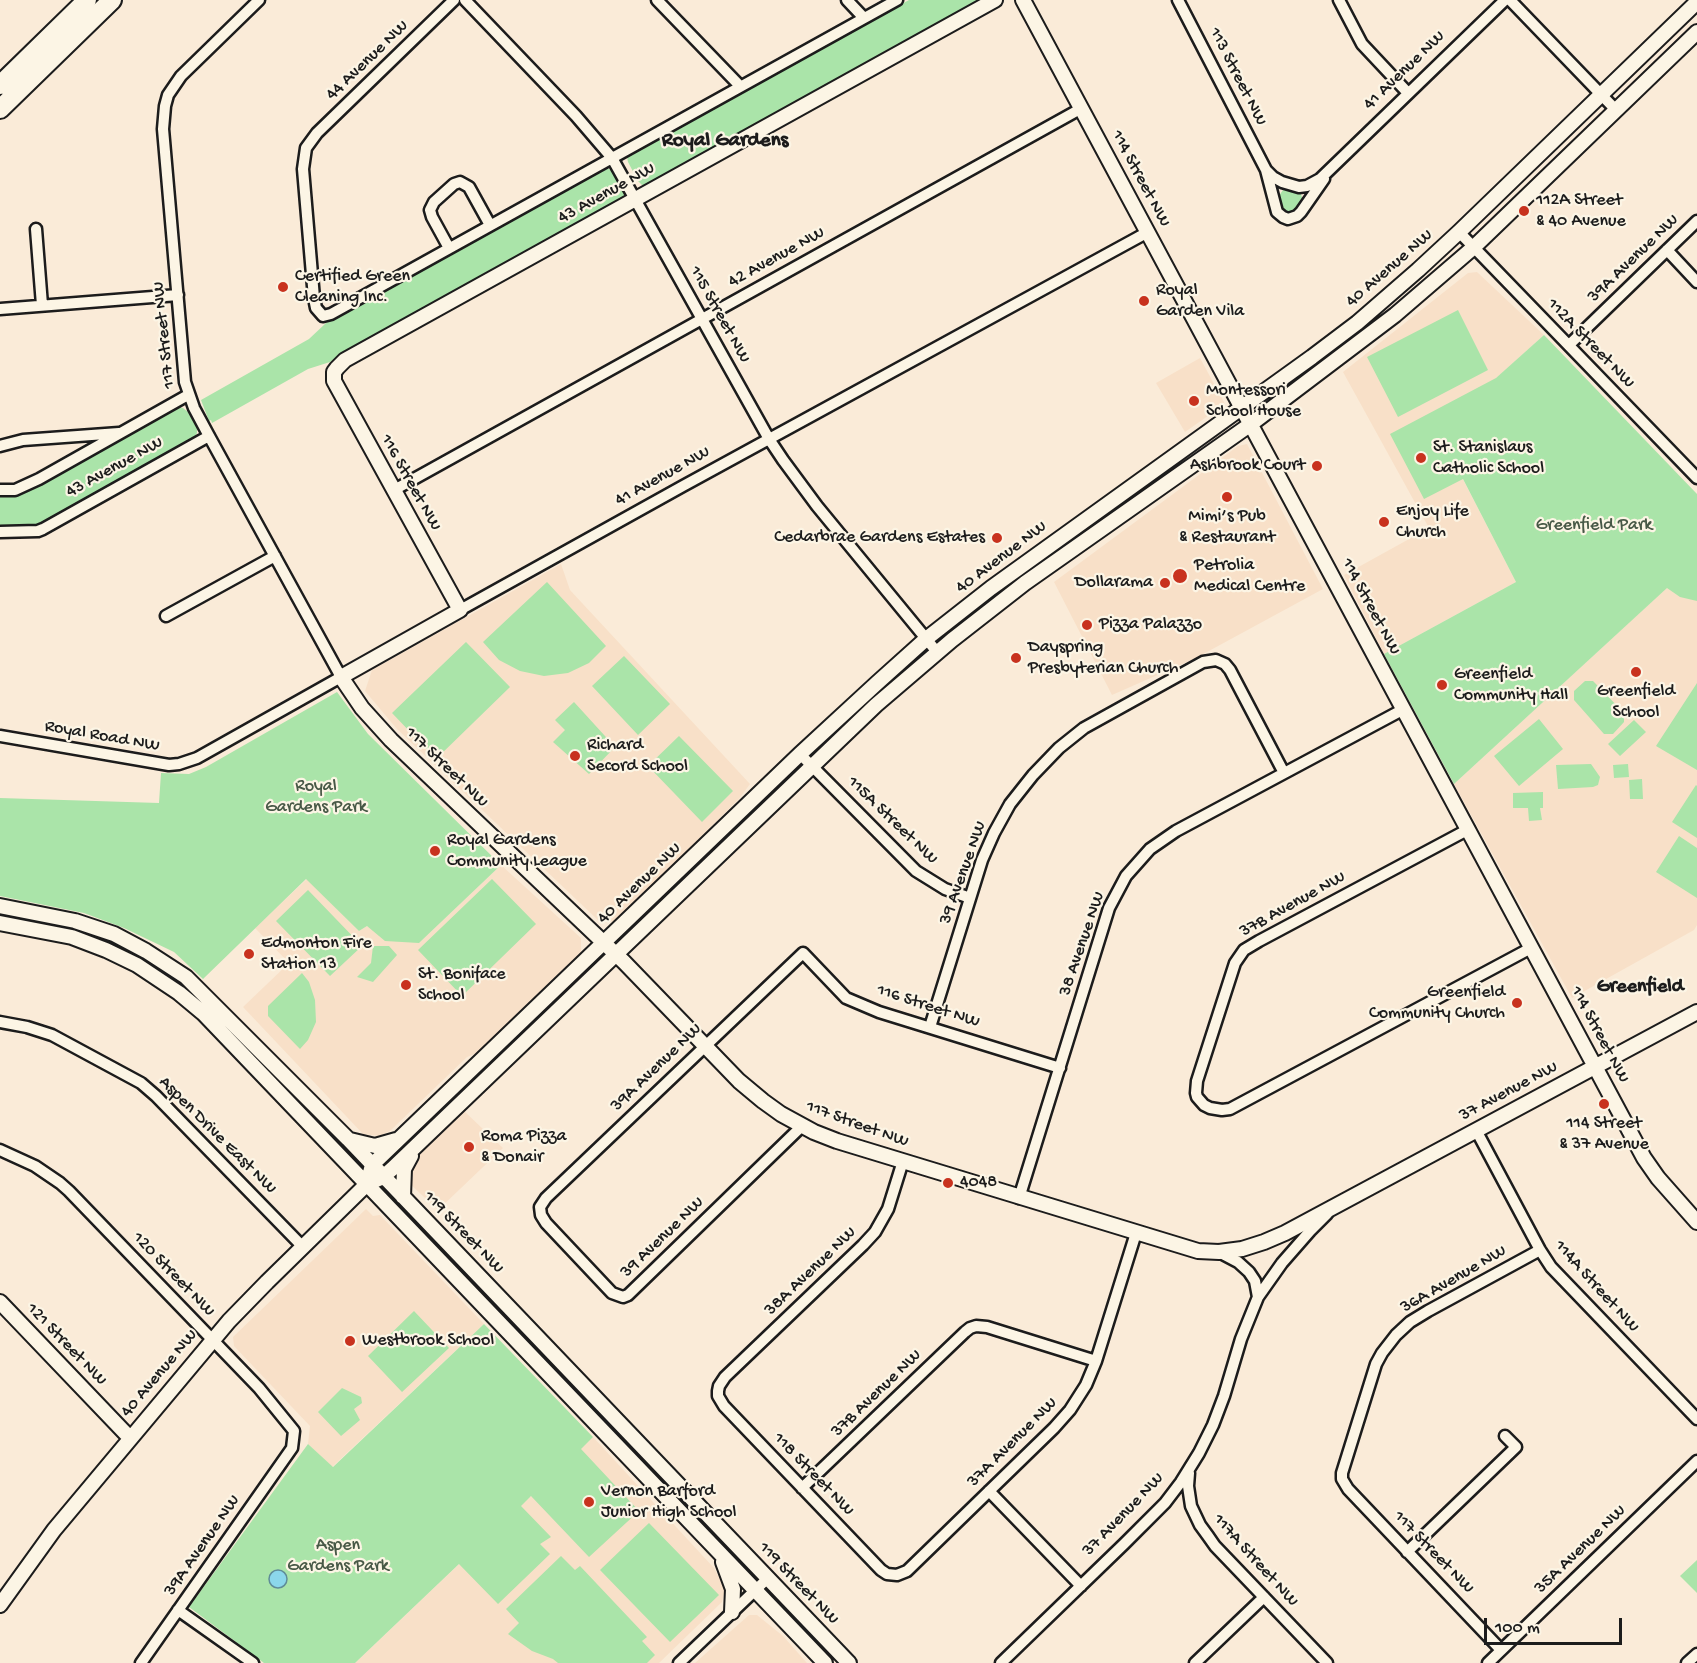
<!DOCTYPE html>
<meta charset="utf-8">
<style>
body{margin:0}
#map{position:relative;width:1697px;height:1663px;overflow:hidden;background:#faebd8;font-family:"Gochi Hand",sans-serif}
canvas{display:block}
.scale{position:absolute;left:1484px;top:1618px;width:138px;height:27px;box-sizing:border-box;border:3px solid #1c1c1c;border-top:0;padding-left:8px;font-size:18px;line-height:21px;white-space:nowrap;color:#1c1c1c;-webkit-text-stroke:4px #fcf5e5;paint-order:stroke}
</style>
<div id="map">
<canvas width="1697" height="1663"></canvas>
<div class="scale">100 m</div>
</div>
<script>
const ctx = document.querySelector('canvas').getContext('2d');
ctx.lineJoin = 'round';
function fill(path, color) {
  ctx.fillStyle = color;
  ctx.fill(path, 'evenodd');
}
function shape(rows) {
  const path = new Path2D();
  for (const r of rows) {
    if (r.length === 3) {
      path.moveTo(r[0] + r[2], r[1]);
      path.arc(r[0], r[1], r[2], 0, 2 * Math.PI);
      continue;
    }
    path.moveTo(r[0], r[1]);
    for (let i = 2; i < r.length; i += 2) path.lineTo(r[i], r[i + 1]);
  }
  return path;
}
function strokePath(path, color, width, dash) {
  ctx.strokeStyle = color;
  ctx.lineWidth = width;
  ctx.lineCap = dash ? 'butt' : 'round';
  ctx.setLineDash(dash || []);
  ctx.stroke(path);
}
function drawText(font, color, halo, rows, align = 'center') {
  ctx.font = font + ' "Gochi Hand",sans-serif';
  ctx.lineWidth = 4.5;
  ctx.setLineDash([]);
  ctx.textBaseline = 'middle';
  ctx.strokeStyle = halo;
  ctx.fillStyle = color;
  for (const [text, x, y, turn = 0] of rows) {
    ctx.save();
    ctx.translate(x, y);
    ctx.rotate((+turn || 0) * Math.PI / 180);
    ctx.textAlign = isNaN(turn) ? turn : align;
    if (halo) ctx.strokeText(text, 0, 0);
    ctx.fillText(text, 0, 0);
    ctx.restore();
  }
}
const built = shape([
 [1477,272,1544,335,1438,431,1516,582,1384,654,1344,575,1429,528,1343,372,1468,273],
 [1200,358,1225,404,1185,432,1156,383],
 [1247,444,1323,589,1196,658,1112,695,1054,582,1238,446],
 [1697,560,1697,925,1694,930,1572,998,1454,784],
 [561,564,570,590,750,784,739,799,616,921,601,923,397,729,365,691,372,670],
 [501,865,581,938,581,952,477,1053,467,1057,390,1131,379,1136,363,1134,243,1007,289,963,255,928,307,879,359,931,367,926,419,943],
 [463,1110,503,1148,438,1210,409,1183,410,1165],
 [366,1209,373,1216,380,1215,484,1324,332,1467,308,1444,310,1426,234,1346,233,1337],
 [593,1437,714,1568,725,1589,722,1602,659,1663,355,1663],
 [749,1615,757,1615,783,1636,807,1663,695,1663]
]);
const green = shape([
 [909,0,982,0,647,186,642,185,638,181,628,162,627,157,631,154],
 [607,168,614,172,624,189,625,194,622,199,330,362,308,369,212,423,211,420,209,421,201,400,309,339,326,323],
 [1283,190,1296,191,1301,194,1303,201,1296,210,1288,212,1281,208,1278,197],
 [1458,310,1488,370,1398,417,1367,357],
 [1544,335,1697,494,1697,601,1680,597,1667,588,1454,784,1384,654,1516,582,1463,479,1424,499,1390,434,1496,378],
 [178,407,183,408,188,412,197,428,197,433,194,438,37,525,0,525,0,496,26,491],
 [547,582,606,646,589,663,568,673,544,676,520,671,499,660,483,642],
 [466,642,510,687,436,759,392,713],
 [624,656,670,704,638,735,592,686],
 [1585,681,1593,681,1624,713,1624,722,1613,734,1604,734,1574,700,1574,691],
 [1697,683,1697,770,1656,746],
 [337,692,368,734,501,865,419,943,385,941,367,926,359,931,306,879,203,979,174,952,124,928,84,913,0,896,0,798,159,803,161,773,189,774,206,767],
 [574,702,615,747,589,774,553,742,565,730,555,720],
 [1539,719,1563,749,1519,786,1494,756],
 [1634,720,1646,732,1620,756,1608,744],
 [679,736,733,791,702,822,648,766],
 [1591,764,1600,777,1598,785,1593,787,1558,789,1556,765],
 [1628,764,1629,777,1614,778,1613,765],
 [1642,779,1643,799,1630,799,1629,780],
 [1696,785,1697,786,1697,838,1672,822],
 [1543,792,1543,808,1540,808,1542,820,1529,821,1528,808,1513,808,1513,793],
 [1679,836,1697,848,1697,898,1656,872],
 [492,879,536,924,462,996,418,950],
 [308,890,362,946,330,976,276,921],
 [373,946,389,946,397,955,373,982,357,977,371,963],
 [302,973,309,982,315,1000,316,1022,308,1040,300,1049,268,1016,268,1006],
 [414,1311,449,1348,402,1392,368,1356],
 [484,1324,593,1437,581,1449,639,1511,589,1557,531,1496,521,1506,551,1537,540,1544,550,1554,498,1604,459,1564,355,1663,264,1663,189,1607,308,1444,333,1467],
 [342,1388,361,1397,362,1403,354,1409,360,1420,341,1436,318,1412],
 [649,1523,719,1595,670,1642,600,1570],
 [561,1556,575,1570,580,1566,647,1637,642,1641,655,1655,647,1663,558,1663,553,1659,532,1651,508,1634,519,1623,506,1609],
 [1697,1560,1697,1593,1680,1576]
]);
const water = shape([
 [278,1579,9]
]);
const street = shape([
 [454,0,317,133,306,148,303,169,314,298,316,308,323,316,331,314,897,0],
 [465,0,576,116,612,158,769,439,783,460,817,506,937,652],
 [657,0,740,86],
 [847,0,864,18],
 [1178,0,1266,170,1273,177,1282,182,1299,187,1307,186,1320,179,1505,0],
 [1339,0,1362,44,1408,93],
 [1510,0,1616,110],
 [1266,170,1277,212,1283,217,1288,219,1297,216,1301,212,1324,179],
 [36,229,42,305],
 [1459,232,1697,478],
 [449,248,432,217,430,210,434,202,454,184,460,182,469,187,490,225],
 [1667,250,1697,282],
 [0,309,178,295],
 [1569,345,1697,221],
 [0,446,23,440,119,433],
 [0,490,15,490,39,479,188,395],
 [394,490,1082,108],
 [0,532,38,531,43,529,209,436],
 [460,610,683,486,1148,232],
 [166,616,275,556],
 [0,736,169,765,179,764,197,758,341,677,209,436,194,408,185,382,163,129,165,106,168,95,181,76,259,0],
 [800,754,916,871,945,889,970,898],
 [1469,829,1259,941,1244,950,1235,963,1197,1081,1196,1093,1197,1097,1204,1105,1210,1108,1222,1110,1230,1109,1531,948],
 [0,1022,27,1027,52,1035,141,1083,156,1096,303,1247],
 [930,1027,982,860,994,833,1010,804,1033,775,1059,748,1084,728,1203,662,1216,660,1225,664,1230,670,1284,773],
 [802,1126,628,1295,623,1297,612,1293,546,1223,541,1215,540,1207,546,1198,803,953,846,998,879,1012,1060,1068],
 [1476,1130,1540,1250,1551,1267,1697,1419],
 [0,1150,35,1166,60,1183,69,1191,259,1388,294,1431,292,1448,141,1663],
 [903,1161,888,1209,875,1232,863,1245,725,1377,719,1386,718,1391,718,1396,724,1406,881,1570,887,1574,897,1575,907,1571,1054,1428,1070,1410,1086,1385,1096,1361,1136,1233],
 [1019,1198,1109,908,1126,876,1150,849,1176,831,1404,709],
 [1219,1252,1238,1262,1249,1272,1255,1281,1258,1297],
 [1189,1473,1188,1486,1191,1506,1200,1525,1208,1536,1215,1546,1327,1663],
 [802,1488,965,1332,970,1328,976,1326,987,1327,1096,1361],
 [989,1491,1081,1586],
 [1407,1552,1516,1447,1505,1436],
 [178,1610,253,1663],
 [1501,1650,1348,1489,1342,1479,1342,1473,1376,1364,1382,1353,1396,1335,1410,1322,1428,1311,1540,1250],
 [679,1663,768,1578],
 [1001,1663,1124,1544,1165,1503,1181,1482,1199,1453,1213,1425,1224,1396,1241,1339,1258,1297,1282,1263,1310,1231,1327,1214],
 [1195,1663,1264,1597],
 [1488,1663,1697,1461],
 [1687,1663,1697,1654]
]);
const secondary = shape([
 [995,0,345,360,337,368,334,372,334,381,460,610,341,677,362,708,391,740,624,962,739,1081,763,1101,781,1114,814,1132,837,1141,1198,1251,1219,1252,1242,1249,1264,1242,1285,1233,1697,1012],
 [1023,0,1644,1158,1658,1178,1697,1222],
 [0,906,75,921,114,934,146,951,186,977,348,1139,849,1663],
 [0,923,72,937,106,950,137,965,179,993,203,1013,825,1663],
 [350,1140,375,1146,396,1140],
 [367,1184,372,1165,800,754,877,683,926,639,991,588,1312,357,1357,323,1418,270,1459,232,1697,2],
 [403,1197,404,1169,411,1156],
 [0,1302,130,1438],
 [723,1562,733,1589,732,1612],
 [0,1605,54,1530,229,1321,267,1282,367,1184,383,1177,392,1169,876,705,952,640,1025,583,1251,424,1395,315,1474,247,1697,32]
]);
const highway = shape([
 [0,85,87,0],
 [0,109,112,0]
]);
const markers = [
 [1524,211,6,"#c8321e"],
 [283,287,6,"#c8321e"],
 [1144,301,6,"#c8321e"],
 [1194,401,6,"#c8321e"],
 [1421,458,6,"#c8321e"],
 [1317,466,6,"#c8321e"],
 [1227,497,6,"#c8321e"],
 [1384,522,6,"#c8321e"],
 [997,538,6,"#c8321e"],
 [1180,576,8,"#c8321e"],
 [1165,583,6,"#c8321e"],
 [1087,625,6,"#c8321e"],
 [1016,658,6,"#c8321e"],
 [1636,672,6,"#c8321e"],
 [1442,685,6,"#c8321e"],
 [575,756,6,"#c8321e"],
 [435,851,6,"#c8321e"],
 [249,954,6,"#c8321e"],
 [406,985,6,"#c8321e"],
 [1517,1003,6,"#c8321e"],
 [1604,1104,6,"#c8321e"],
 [469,1147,6,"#c8321e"],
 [948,1183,6,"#c8321e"],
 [350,1341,6,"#c8321e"],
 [589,1502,6,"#c8321e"]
];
const streetNames = [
 ["44 Avenue NW",368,61,-44],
 ["41 Avenue NW",1405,71,-44],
 ["113 Street NW",1237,77,63],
 ["114 Street NW",1140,179,62],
 ["43 Avenue NW",607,194,-29],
 ["42 Avenue NW",777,258,-29],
 ["39A Avenue NW",1634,259,-44],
 ["40 Avenue NW",1390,269,-41],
 ["115 Street NW",719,315,61],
 ["117 Street NW",165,335,-96],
 ["112A Street NW",1590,344,46],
 ["43 Avenue NW",115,468,-29],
 ["41 Avenue NW",663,477,-29],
 ["116 Street NW",410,483,61],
 ["40 Avenue NW",1002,558,-37],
 ["114 Street NW",1370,607,62],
 ["Royal Road NW",102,737,10],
 ["117 Street NW",446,768,44],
 ["115A Street NW",892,821,44],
 ["39 Avenue NW",964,873,-70],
 ["40 Avenue NW",640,884,-44],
 ["37B Avenue NW",1293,905,-29],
 ["38 Avenue NW",1083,944,-71],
 ["116 Street NW",928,1007,18],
 ["114 Street NW",1599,1035,62],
 ["39A Avenue NW",657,1068,-44],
 ["37 Avenue NW",1509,1092,-28],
 ["117 Street NW",857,1125,20],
 ["Aspen Drive East NW",217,1136,45],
 ["119 Street NW",463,1233,46],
 ["39 Avenue NW",663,1238,-44],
 ["38A Avenue NW",811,1272,-44],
 ["120 Street NW",173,1275,46],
 ["36A Avenue NW",1454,1280,-30],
 ["114A Street NW",1596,1287,48],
 ["121 Street NW",66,1345,46],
 ["40 Avenue NW",160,1374,-50],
 ["37B Avenue NW",877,1394,-44],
 ["37A Avenue NW",1013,1443,-45],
 ["118 Street NW",813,1475,46],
 ["37 Avenue NW",1124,1515,-46],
 ["39A Avenue NW",203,1546,-55],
 ["35A Avenue NW",1581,1550,-44],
 ["117 Street NW",1433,1553,46],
 ["117A Street NW",1255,1561,48],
 ["119 Street NW",798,1584,46]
];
const poiNames = [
 ["112A Street",1536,201],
 ["& 40 Avenue",1536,222],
 ["Certified Green",295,277],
 ["Cleaning Inc.",295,298],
 ["Royal",1156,291],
 ["Garden Vila",1156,312],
 ["Montessori",1206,391],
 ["School House",1206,412],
 ["St. Stanislaus",1433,448],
 ["Catholic School",1433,469],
 ["Ashbrook Court",1305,466,"right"],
 ["Enjoy Life",1396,512],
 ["Church",1396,533],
 ["Mimi’s Pub",1227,517,"center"],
 ["& Restaurant",1227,538,"center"],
 ["Cedarbrae Gardens Estates",985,538,"right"],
 ["Petrolia",1194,566],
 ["Medical Centre",1194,587],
 ["Dollarama",1153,583,"right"],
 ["Pizza Palazzo",1099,625],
 ["Dayspring",1028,648],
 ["Presbyterian Church",1028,669],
 ["Greenfield",1454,675],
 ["Community Hall",1454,696],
 ["Greenfield",1636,692,"center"],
 ["School",1636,713,"center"],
 ["Richard",587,746],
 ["Secord School",587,767],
 ["Royal Gardens",447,841],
 ["Community League",447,862],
 ["Edmonton Fire",261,944],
 ["Station 13",261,965],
 ["St. Boniface",418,975],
 ["School",418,996],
 ["Greenfield",1505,993,"right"],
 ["Community Church",1505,1014,"right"],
 ["114 Street",1604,1124,"center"],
 ["& 37 Avenue",1604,1145,"center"],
 ["Roma Pizza",481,1137],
 ["& Donair",481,1158],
 ["4048",960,1183],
 ["Westbrook School",362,1341],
 ["Vernon Barford",601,1492],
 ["Junior High School",601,1513]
];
const parkNames = [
 ["Greenfield Park",1594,526],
 ["Royal",316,787],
 ["Gardens Park",316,808],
 ["Aspen",338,1546],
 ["Gardens Park",338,1567]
];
const neighbourhoodNames = [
 ["Greenfield",1640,988]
];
const quarterNames = [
 ["Royal Gardens",725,142]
];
fill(built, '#f8e0c8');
fill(green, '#aae4a9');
fill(water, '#8bd7eb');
strokePath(water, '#5f8c98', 1.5);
strokePath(street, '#1c1c1c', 15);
strokePath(secondary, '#1c1c1c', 18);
strokePath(highway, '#1c1c1c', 22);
strokePath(street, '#fcf5e5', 10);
strokePath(secondary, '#fcf5e5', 14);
strokePath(highway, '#fcf5e5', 18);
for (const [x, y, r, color] of markers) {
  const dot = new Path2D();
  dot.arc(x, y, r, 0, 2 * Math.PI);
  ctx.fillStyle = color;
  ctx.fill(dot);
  strokePath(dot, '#fcf5e5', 2);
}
drawText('18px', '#1c1c1c', '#fcf5e5', streetNames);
drawText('18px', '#1c1c1c', '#fcf5e5', poiNames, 'left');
drawText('18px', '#475846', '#fcf5e5', parkNames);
drawText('bold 20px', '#1c1c1c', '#fcf5e5', neighbourhoodNames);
drawText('bold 21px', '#1c1c1c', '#fcf5e5', quarterNames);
</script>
